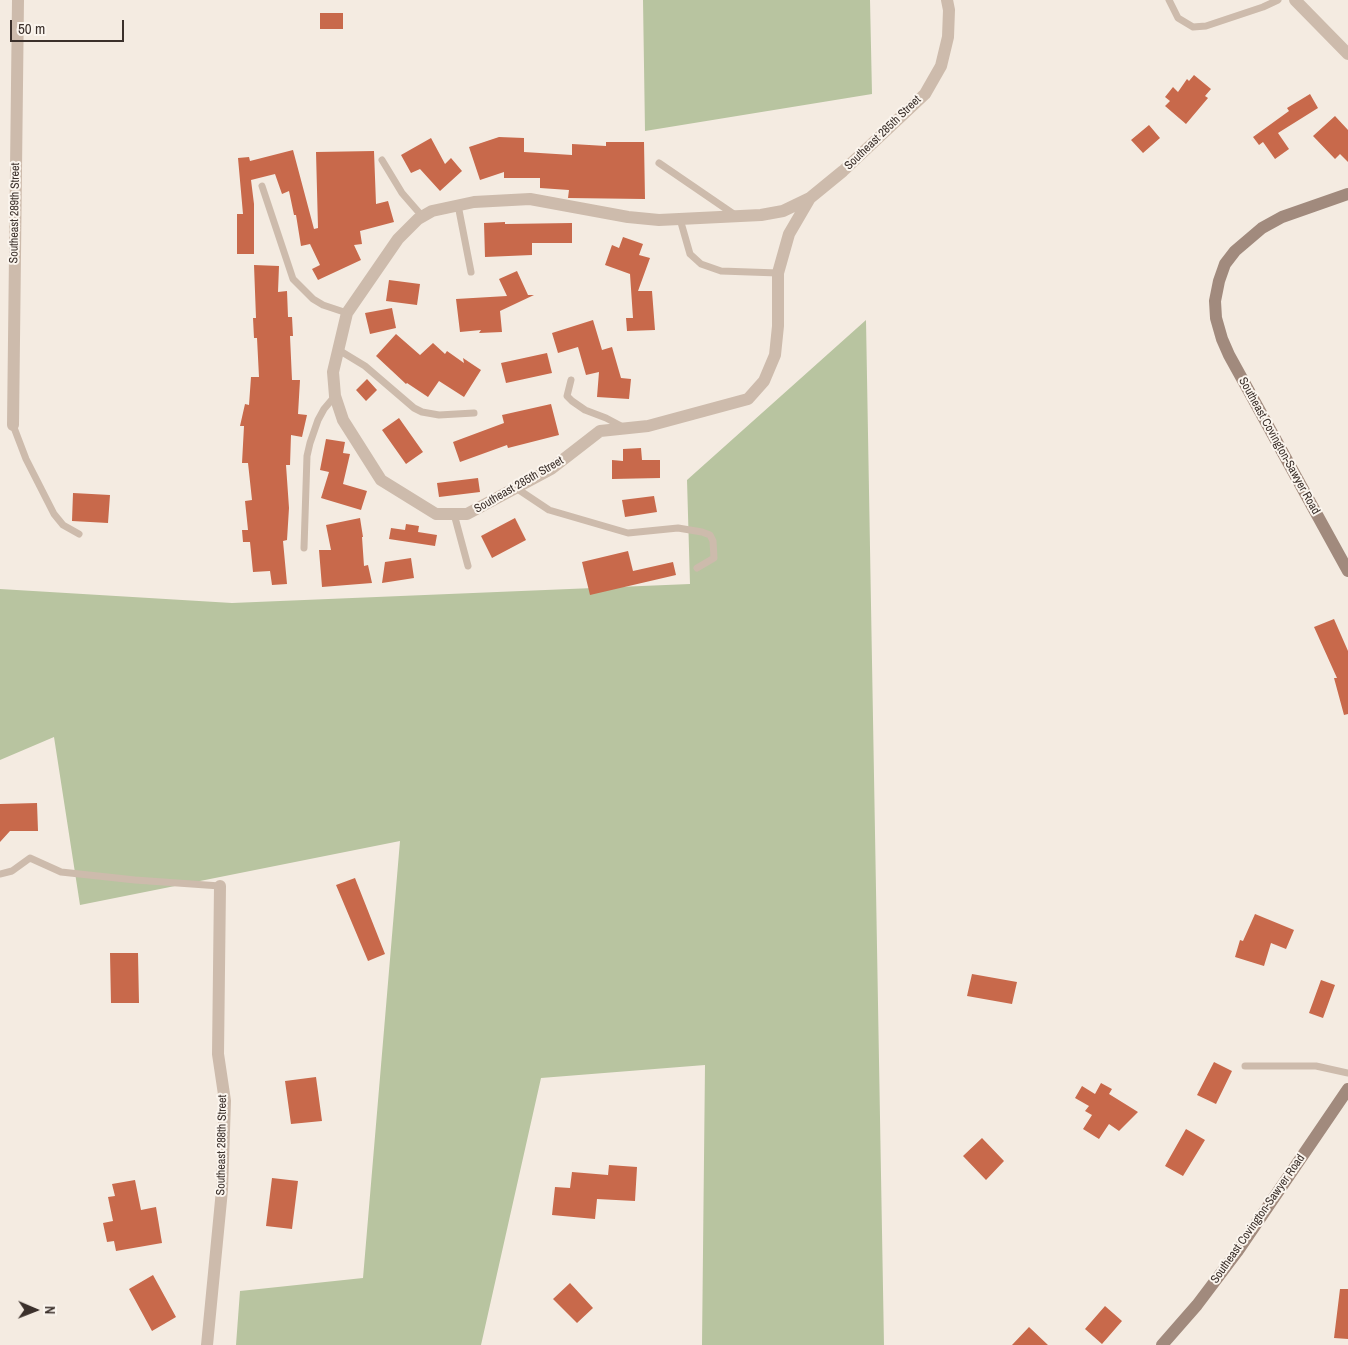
<!DOCTYPE html>
<style>
body{margin:0}
#map{position:relative;width:1348px;height:1345px;overflow:hidden;background:#f4ebe1;font-family:"Archivo Narrow",sans-serif}
canvas{display:block}
.north{position:absolute;left:10px;top:1285px;width:50px;height:50px;-webkit-text-stroke:4px #fbf5ee;paint-order:stroke;rotate:91deg;font-size:14px;font-weight:700;line-height:20px;text-align:center;color:#3b302b}
.north::after{content:'';display:block;margin:auto;width:18px;height:22px;background:#3b302b;clip-path:polygon(50% 0,100% 100%,50% 72%,0 100%)}
.scale{position:absolute;left:10px;top:20px;width:114px;height:22px;box-sizing:border-box;border:2px solid #3b302b;border-top:0;padding-left:6px;font-size:15px;line-height:18px;white-space:nowrap;color:#3b302b;-webkit-text-stroke:4px #fbf5ee;paint-order:stroke}
</style>
<div id="map">
<canvas width="1348" height="1345"></canvas>
<div class="north">N</div>
<div class="scale">50 m</div>
</div>
<script>
const ctx = document.querySelector('canvas').getContext('2d');
ctx.lineJoin = 'round';
function fill(path, color) {
  ctx.fillStyle = color;
  ctx.fill(path, 'evenodd');
}
function shape(rows) {
  const path = new Path2D();
  for (const r of rows) {
    path.moveTo(r[0], r[1]);
    for (let i = 2; i < r.length; i += 2) path.lineTo(r[i], r[i + 1]);
  }
  return path;
}
function strokePath(path, color, width, dash) {
  ctx.strokeStyle = color;
  ctx.lineWidth = width;
  ctx.lineCap = dash ? 'butt' : 'round';
  ctx.setLineDash(dash || []);
  ctx.stroke(path);
}
function drawText(font, color, halo, rows, align = 'center') {
  ctx.font = font + ' "Archivo Narrow",sans-serif';
  ctx.lineWidth = 4;
  ctx.setLineDash([]);
  ctx.textBaseline = 'middle';
  ctx.strokeStyle = halo;
  ctx.fillStyle = color;
  for (const [text, x, y, turn = 0] of rows) {
    ctx.save();
    ctx.translate(x, y);
    ctx.rotate((+turn || 0) * Math.PI / 180);
    ctx.textAlign = isNaN(turn) ? turn : align;
    if (halo) ctx.strokeText(text, 0, 0);
    ctx.fillText(text, 0, 0);
    ctx.restore();
  }
}
const green = shape([
 [643,0,870,0,872,94,645,131],
 [866,320,884,1345,702,1345,705,1065,541,1078,481,1345,236,1345,240,1291,363,1278,400,841,80,905,54,737,0,760,0,589,232,603,690,584,687,480]
]);
const building = shape([
 [320,13,343,13,343,29,320,29],
 [1194,75,1211,89,1205,96,1208,98,1186,124,1165,106,1170,101,1165,97,1173,87,1178,92,1187,79,1189,81],
 [1310,94,1318,108,1278,133,1289,149,1275,159,1263,142,1259,145,1253,137,1289,111,1287,108],
 [1335,116,1348,130,1348,162,1340,154,1335,159,1313,136],
 [1149,125,1160,138,1143,153,1131,140],
 [499,137,524,138,524,152,572,155,572,144,606,146,606,142,644,142,645,199,568,198,569,190,540,188,540,178,504,178,504,172,480,180,469,147],
 [431,138,445,164,451,158,462,171,440,191,420,169,411,173,401,155],
 [293,150,314,229,318,228,316,152,374,151,376,204,388,201,394,222,360,231,362,244,354,245,361,260,318,280,312,269,320,265,310,244,301,246,296,215,294,215,289,191,282,194,275,174,251,180,254,204,254,254,237,254,237,214,243,214,238,158,249,157,250,161],
 [505,222,505,224,572,223,572,243,532,243,532,255,485,257,484,223],
 [623,237,643,244,639,255,650,258,638,291,652,291,655,330,627,331,626,318,633,318,630,274,605,265,612,245,619,248],
 [254,265,279,266,278,292,287,291,288,317,292,317,293,336,290,336,292,380,300,380,298,414,307,415,302,437,291,435,290,465,286,465,289,508,287,540,283,541,287,584,272,585,270,571,253,572,250,542,243,542,242,530,248,530,245,501,252,500,248,463,242,463,244,426,240,426,245,404,249,405,251,377,259,377,257,338,254,338,253,318,256,318],
 [517,271,528,295,534,295,500,311,502,332,479,333,481,330,460,332,456,299,507,296,499,279],
 [389,280,420,284,417,305,386,301],
 [392,308,396,328,370,334,365,313],
 [593,320,602,350,612,347,621,378,631,379,629,399,597,397,599,372,586,375,578,347,558,353,552,333],
 [396,334,420,355,433,343,445,354,447,351,464,363,463,358,481,370,464,397,439,381,428,397,407,383,406,384,376,356],
 [547,353,552,373,506,383,501,363],
 [367,379,377,390,366,401,356,390],
 [551,404,559,435,508,448,507,445,460,462,453,442,504,423,502,415],
 [399,418,423,452,406,464,382,430],
 [326,439,345,442,343,453,350,454,343,484,367,491,361,510,321,498,329,472,320,470],
 [641,448,642,460,660,460,660,478,612,479,612,460,623,461,623,449],
 [478,478,480,492,439,497,437,483],
 [73,493,110,495,108,523,72,521],
 [654,496,657,512,625,517,622,500],
 [360,518,363,537,362,537,364,566,368,565,372,583,322,587,319,550,331,550,326,525],
 [515,518,526,540,492,558,481,536],
 [406,524,419,526,418,532,437,535,435,546,389,539,391,528,405,530],
 [628,551,633,571,673,562,676,575,590,595,582,562],
 [411,558,414,578,382,583,385,562],
 [1334,619,1348,651,1348,714,1344,715,1334,678,1337,678,1314,627],
 [37,803,38,831,10,831,0,842,0,804],
 [355,878,385,954,368,961,336,885],
 [1255,914,1294,930,1286,949,1271,943,1264,966,1235,957,1240,940,1243,941],
 [110,953,138,953,139,1003,111,1003],
 [972,974,1017,982,1012,1004,967,996],
 [1321,980,1335,985,1323,1018,1309,1013],
 [1214,1062,1232,1071,1216,1104,1197,1095],
 [316,1077,322,1121,291,1124,285,1081],
 [1101,1083,1112,1089,1109,1094,1138,1112,1119,1131,1109,1124,1099,1139,1083,1129,1092,1115,1085,1111,1089,1106,1075,1098,1082,1086,1095,1094],
 [1186,1129,1205,1140,1183,1176,1165,1166],
 [982,1138,1004,1161,986,1180,963,1156],
 [609,1165,637,1167,635,1201,597,1199,595,1219,552,1215,555,1187,570,1188,572,1172,608,1175],
 [272,1178,298,1181,292,1229,266,1226],
 [135,1180,141,1210,156,1207,162,1243,116,1251,114,1241,107,1242,103,1223,113,1221,108,1197,115,1196,112,1184],
 [153,1275,176,1317,152,1331,129,1289],
 [570,1283,593,1308,577,1323,553,1299],
 [1340,1289,1348,1289,1348,1339,1334,1338],
 [1105,1306,1122,1321,1102,1344,1085,1329],
 [1029,1327,1048,1345,1012,1345]
]);
const lane = shape([
 [1169,0,1178,18,1193,27,1206,26,1263,7,1278,0],
 [382,160,402,193,422,216],
 [659,163,735,215],
 [262,186,293,279,313,299,323,305,347,313],
 [458,205,471,272],
 [680,219,690,254,701,264,721,271,778,273],
 [337,349,365,366,414,408,422,412,439,415,474,413],
 [571,380,567,396,572,401,585,410,606,418,623,427],
 [13,425,26,459,54,514,63,525,79,534],
 [516,488,549,510,628,533,678,528,702,532,710,535,713,541,714,558,697,568],
 [454,514,468,566],
 [304,548,307,456,310,443,318,420,324,409,335,396],
 [0,874,12,871,30,858,61,872,135,880,220,886],
 [1245,1066,1316,1066,1348,1073]
]);
const street = shape([
 [1295,0,1348,54],
 [810,198,789,234,778,273,778,326,775,355,764,381,748,399,648,426,600,431,551,469,467,514,436,514,381,480,343,420,335,396,333,372,347,313,398,239,418,219,432,211,474,202,530,199,628,217,659,220,761,215,783,211,810,198,843,171,925,94,941,66,948,37,949,10,947,0],
 [13,425,18,0],
 [207,1345,222,1190,225,1101,218,1054,220,886]
]);
const secondary = shape([
 [1348,194,1282,217,1262,228,1235,251,1225,264,1219,281,1215,301,1216,318,1222,339,1229,355,1348,571],
 [1162,1345,1197,1305,1237,1252,1348,1089]
]);
const streetNames = [
 ["Southeast 285th Street",883,133,-44],
 ["Southeast 289th Street",15,213,-89],
 ["Southeast Covington-Sawyer Road",1279,446,61],
 ["Southeast 285th Street",519,485,-30],
 ["Southeast 288th Street",222,1145,-89],
 ["Southeast Covington-Sawyer Road",1258,1219,-55]
];
fill(green, '#b8c4a0');
fill(building, '#c8694b');
strokePath(lane, '#cdbbac', 7);
strokePath(street, '#cdbbac', 12);
strokePath(secondary, '#a18a7d', 12);
drawText('12px', '#3b302b', '#fbf5ee', streetNames);
</script>
